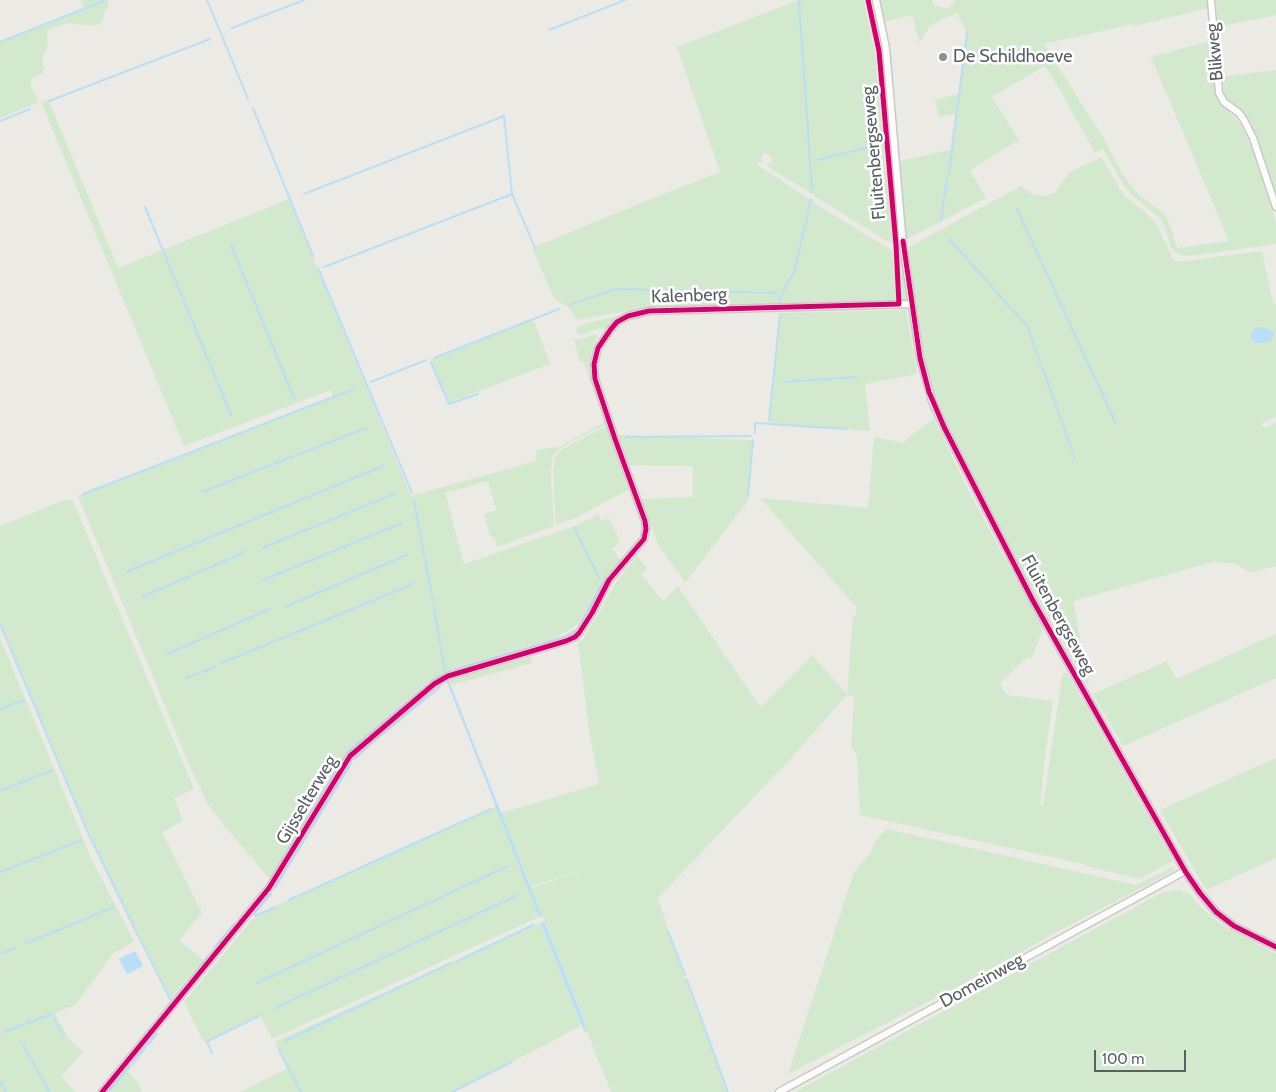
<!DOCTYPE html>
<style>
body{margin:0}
#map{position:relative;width:1276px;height:1092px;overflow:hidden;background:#eceae5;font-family:Cabin,sans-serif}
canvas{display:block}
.scale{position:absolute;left:1094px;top:1050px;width:92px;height:22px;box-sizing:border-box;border:2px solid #5a5f64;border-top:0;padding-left:6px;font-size:15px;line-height:18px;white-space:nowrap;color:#5a5f64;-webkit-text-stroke:4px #fff;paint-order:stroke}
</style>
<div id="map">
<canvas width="1276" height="1092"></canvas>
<div class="scale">100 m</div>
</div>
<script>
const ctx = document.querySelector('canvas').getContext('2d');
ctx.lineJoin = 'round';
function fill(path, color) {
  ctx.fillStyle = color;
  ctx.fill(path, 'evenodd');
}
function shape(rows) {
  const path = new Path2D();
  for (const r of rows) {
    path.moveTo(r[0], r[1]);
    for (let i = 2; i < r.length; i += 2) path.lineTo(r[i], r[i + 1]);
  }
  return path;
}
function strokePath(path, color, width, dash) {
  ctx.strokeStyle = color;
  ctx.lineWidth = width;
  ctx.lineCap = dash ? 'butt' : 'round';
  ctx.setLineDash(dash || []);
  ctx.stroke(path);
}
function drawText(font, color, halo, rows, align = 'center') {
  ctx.font = font + ' Cabin,sans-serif';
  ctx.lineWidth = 5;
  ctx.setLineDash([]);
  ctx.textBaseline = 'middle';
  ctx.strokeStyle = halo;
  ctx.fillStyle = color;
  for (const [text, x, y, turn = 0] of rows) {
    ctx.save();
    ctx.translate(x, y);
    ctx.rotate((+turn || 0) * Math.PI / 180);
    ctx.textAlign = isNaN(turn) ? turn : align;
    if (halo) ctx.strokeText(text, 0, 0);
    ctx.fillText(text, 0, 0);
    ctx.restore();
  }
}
const green = shape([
 [81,0,108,0,108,7,105,10,103,22,94,26,68,23,48,30,47,49,42,57,44,68,43,73,34,77,30,85,37,98,37,103,0,118,0,41,84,9],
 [799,0,864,0,875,53,893,243,885,240,767,166,768,162,772,164,772,157,764,153,761,159,765,162,755,163,830,213,893,251,897,300,896,302,644,308,577,320,568,306,558,302,552,294,532,248,643,202,720,172,677,47],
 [880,0,932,0,934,5,948,9,956,0,1207,0,1208,8,1135,26,1133,24,1044,44,1104,139,1123,175,1139,195,1163,213,1168,219,1177,248,1229,241,1151,57,1210,41,1217,99,1241,125,1256,159,1276,223,1276,244,1189,256,1180,255,1175,252,1171,248,1164,225,1160,218,1134,197,1124,186,1103,149,1095,153,1060,90,1045,66,992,97,1019,140,970,170,986,198,905,240,899,161,950,150,955,114,939,117,935,100,958,94,966,30,957,13,942,19,929,27,922,39,919,42,912,15,884,22],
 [1216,0,1276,0,1276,15,1218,27],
 [1276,70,1276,194,1253,129,1244,113,1229,101,1225,95,1222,77],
 [48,99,118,268,289,199,411,496,536,461,536,450,559,447,605,422,606,424,560,448,553,455,551,472,554,526,497,547,495,539,490,536,484,514,496,510,488,481,445,493,464,564,575,526,592,518,598,513,601,521,609,518,620,541,613,549,620,560,605,579,578,624,555,638,454,668,439,678,437,676,424,685,348,750,269,878,225,827,207,803,191,769,78,496,332,396,331,390,184,446,41,102],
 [1101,157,1123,194,1155,221,1173,259,1178,262,1262,251,1273,304,1276,304,1276,416,1260,425,1266,428,1276,422,1276,566,1251,572,1247,571,1237,564,1213,562,1073,601,1089,688,996,524,933,396,927,376,922,350,907,248,1021,186,1034,195,1046,196,1055,192,1070,172],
 [897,249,901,250,907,297,905,301,902,302,900,299],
 [906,310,917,374,865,384,870,431,769,423,779,313],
 [622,316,605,329,597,329,581,335,576,333,579,325,609,318],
 [533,318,550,364,448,403,430,360],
 [596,334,598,336,593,347,590,359,589,372,592,384,583,361,580,362,574,339,578,340],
 [934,419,969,492,1043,629,1032,658,1026,658,1001,682,1002,689,1008,695,1053,701,1045,756,1040,806,1043,806,1061,683,1063,674,1066,671,1173,861,1139,879,1090,867,1083,864,860,815,857,755,851,746,854,697,847,695,793,756,658,898,668,929,667,930,728,1092,611,1092,587,1032,584,1033,583,1029,586,1025,531,888,597,866,531,886,501,813,599,784,589,730,578,642,583,640,615,584,637,556,647,568,641,574,663,601,678,586,760,707,812,655,847,694,853,615,856,616,856,607,760,498,868,508,874,437,904,443,911,435],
 [606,426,628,490,575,518,556,525,553,472,555,456,561,450],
 [619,435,753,440,749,499,685,583,658,544,641,499,693,497,693,468,691,466,629,465],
 [72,499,194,789,174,798,183,821,162,832,202,913,179,940,203,960,171,998,138,938,104,869,0,623,0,526,62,501],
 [1276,634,1276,678,1123,746,1093,694,1167,661,1176,679],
 [0,638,92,860,134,941,113,954,75,1005,55,1013,68,1038,83,1052,61,1077,76,1092,0,1092],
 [531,657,532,663,452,685,449,681,464,675],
 [1276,758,1276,858,1206,890,1160,810],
 [496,806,539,917,272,1039,260,1015,204,1042,184,1002,251,921,265,911,403,847],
 [887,829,1136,885,1175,866,1172,872,1066,927,968,981,788,1074,854,872,871,852,877,838],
 [1180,890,1190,894,1199,906,1222,925,1276,954,1276,1092,795,1092,1163,892],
 [541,922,581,1025,577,1028,454,1092,240,1092,288,1068,274,1042],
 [127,1071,137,1081,142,1092,111,1092]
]);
const water = shape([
 [1263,327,1272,331,1274,334,1271,341,1266,343,1257,343,1251,340,1251,333,1256,328],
 [449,681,542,916,539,917,447,682],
 [544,921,586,1026,583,1029,541,923],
 [135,951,143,966,127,974,119,959]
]);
const stream = shape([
 [207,0,248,99],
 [799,0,812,190],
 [232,28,304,0],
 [549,30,625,0],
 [0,42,106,0],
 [49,101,210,39],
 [253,108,313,256],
 [0,121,30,109],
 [817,160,882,144],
 [949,174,967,34],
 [304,194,504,116,512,194,535,248],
 [145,207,231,415],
 [1017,209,1115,422],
 [941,220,947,179],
 [950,240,1027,326,1075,458],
 [231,245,294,398],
 [324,267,512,194],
 [318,268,412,493],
 [779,303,783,290,794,273,811,199],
 [569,305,616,289,778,293],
 [434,358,559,309],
 [431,363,449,404,478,394],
 [371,382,426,360],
 [782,382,857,377],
 [769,420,780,315],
 [755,433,755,423,846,429],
 [627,437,751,436],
 [202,492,366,428],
 [83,494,354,389],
 [748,496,753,440],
 [414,501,433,602],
 [574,527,599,578],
 [262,548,394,494],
 [126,572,383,466],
 [263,580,402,523],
 [142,597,245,552],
 [285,607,407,555],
 [434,608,445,671],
 [0,624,88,833,140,939],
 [579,626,603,582],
 [167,654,270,609],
 [222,663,413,584],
 [455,669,564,637,575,630],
 [186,678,215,667],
 [0,709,24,700],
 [355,759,373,742,440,687],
 [0,791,53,770],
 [0,872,82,840],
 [271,877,348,751,437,677],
 [275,888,351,764],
 [289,900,491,809],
 [254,914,271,894],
 [255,916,276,907],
 [668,931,685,975],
 [27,943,114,907],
 [142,943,170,999],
 [214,948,234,924],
 [0,954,15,948],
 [457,961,533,925],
 [687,980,728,1092],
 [257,983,508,866],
 [275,1008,516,896],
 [165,1009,209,955],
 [54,1019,62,1033],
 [6,1031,52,1014],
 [0,1034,1,1034],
 [285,1041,451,963],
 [21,1042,50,1092],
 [148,1045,157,1034],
 [279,1050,301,1092],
 [212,1053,207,1042,208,1041,259,1016],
 [132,1065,146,1047],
 [0,1082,6,1092],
 [109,1092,130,1067],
 [452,1092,512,1062]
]);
const minor = shape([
 [876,0,886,48,903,245,920,358,932,401,944,427,1032,599,1185,871,1200,893,1216,912,1234,926,1276,947],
 [1211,0,1219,93,1224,102,1239,113,1244,120,1253,138,1276,207],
 [102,1092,269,888,350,756,434,684,448,676,566,641,575,637,579,633,592,613,609,580,644,539,646,529,645,521,615,439,595,379,594,364,598,348,611,329,617,322,628,316,649,311,912,304],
 [779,1092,1185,871]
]);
const cycleway = shape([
 [903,241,920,358,929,392,944,427,1032,599,1185,871,1200,893,1216,912,1234,926,1276,947],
 [102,1092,269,888,350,756,434,684,448,676,566,641,575,637,579,633,592,613,609,580,644,539,646,529,645,521,615,439,595,379,594,364,598,348,611,329,617,322,628,316,649,311,899,304,896,245,879,51,868,0]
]);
const markers = [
 [943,57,5,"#8d9091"]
];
const streetNames = [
 ["Blikweg",1215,52,-95],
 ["Fluitenbergseweg",874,153,-95],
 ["Kalenberg",689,296,-2],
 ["Fluitenbergseweg",1058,615,61],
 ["Gijsselterweg",307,800,-59],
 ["Domeinweg",982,981,-29]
];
const poiNames = [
 ["De Schildhoeve",953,57]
];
fill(green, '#d2e9ce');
fill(water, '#b8dff7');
strokePath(stream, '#b8dff7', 2);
strokePath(minor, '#c9c9c9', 9);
strokePath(minor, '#fcfcfb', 6);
strokePath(cycleway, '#d6006c', 5);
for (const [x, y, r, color] of markers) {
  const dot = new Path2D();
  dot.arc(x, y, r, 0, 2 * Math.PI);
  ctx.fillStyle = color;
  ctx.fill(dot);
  strokePath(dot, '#fff', 2);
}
drawText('18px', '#5a5f64', '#fff', streetNames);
drawText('18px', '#5a5f64', '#fff', poiNames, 'left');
</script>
